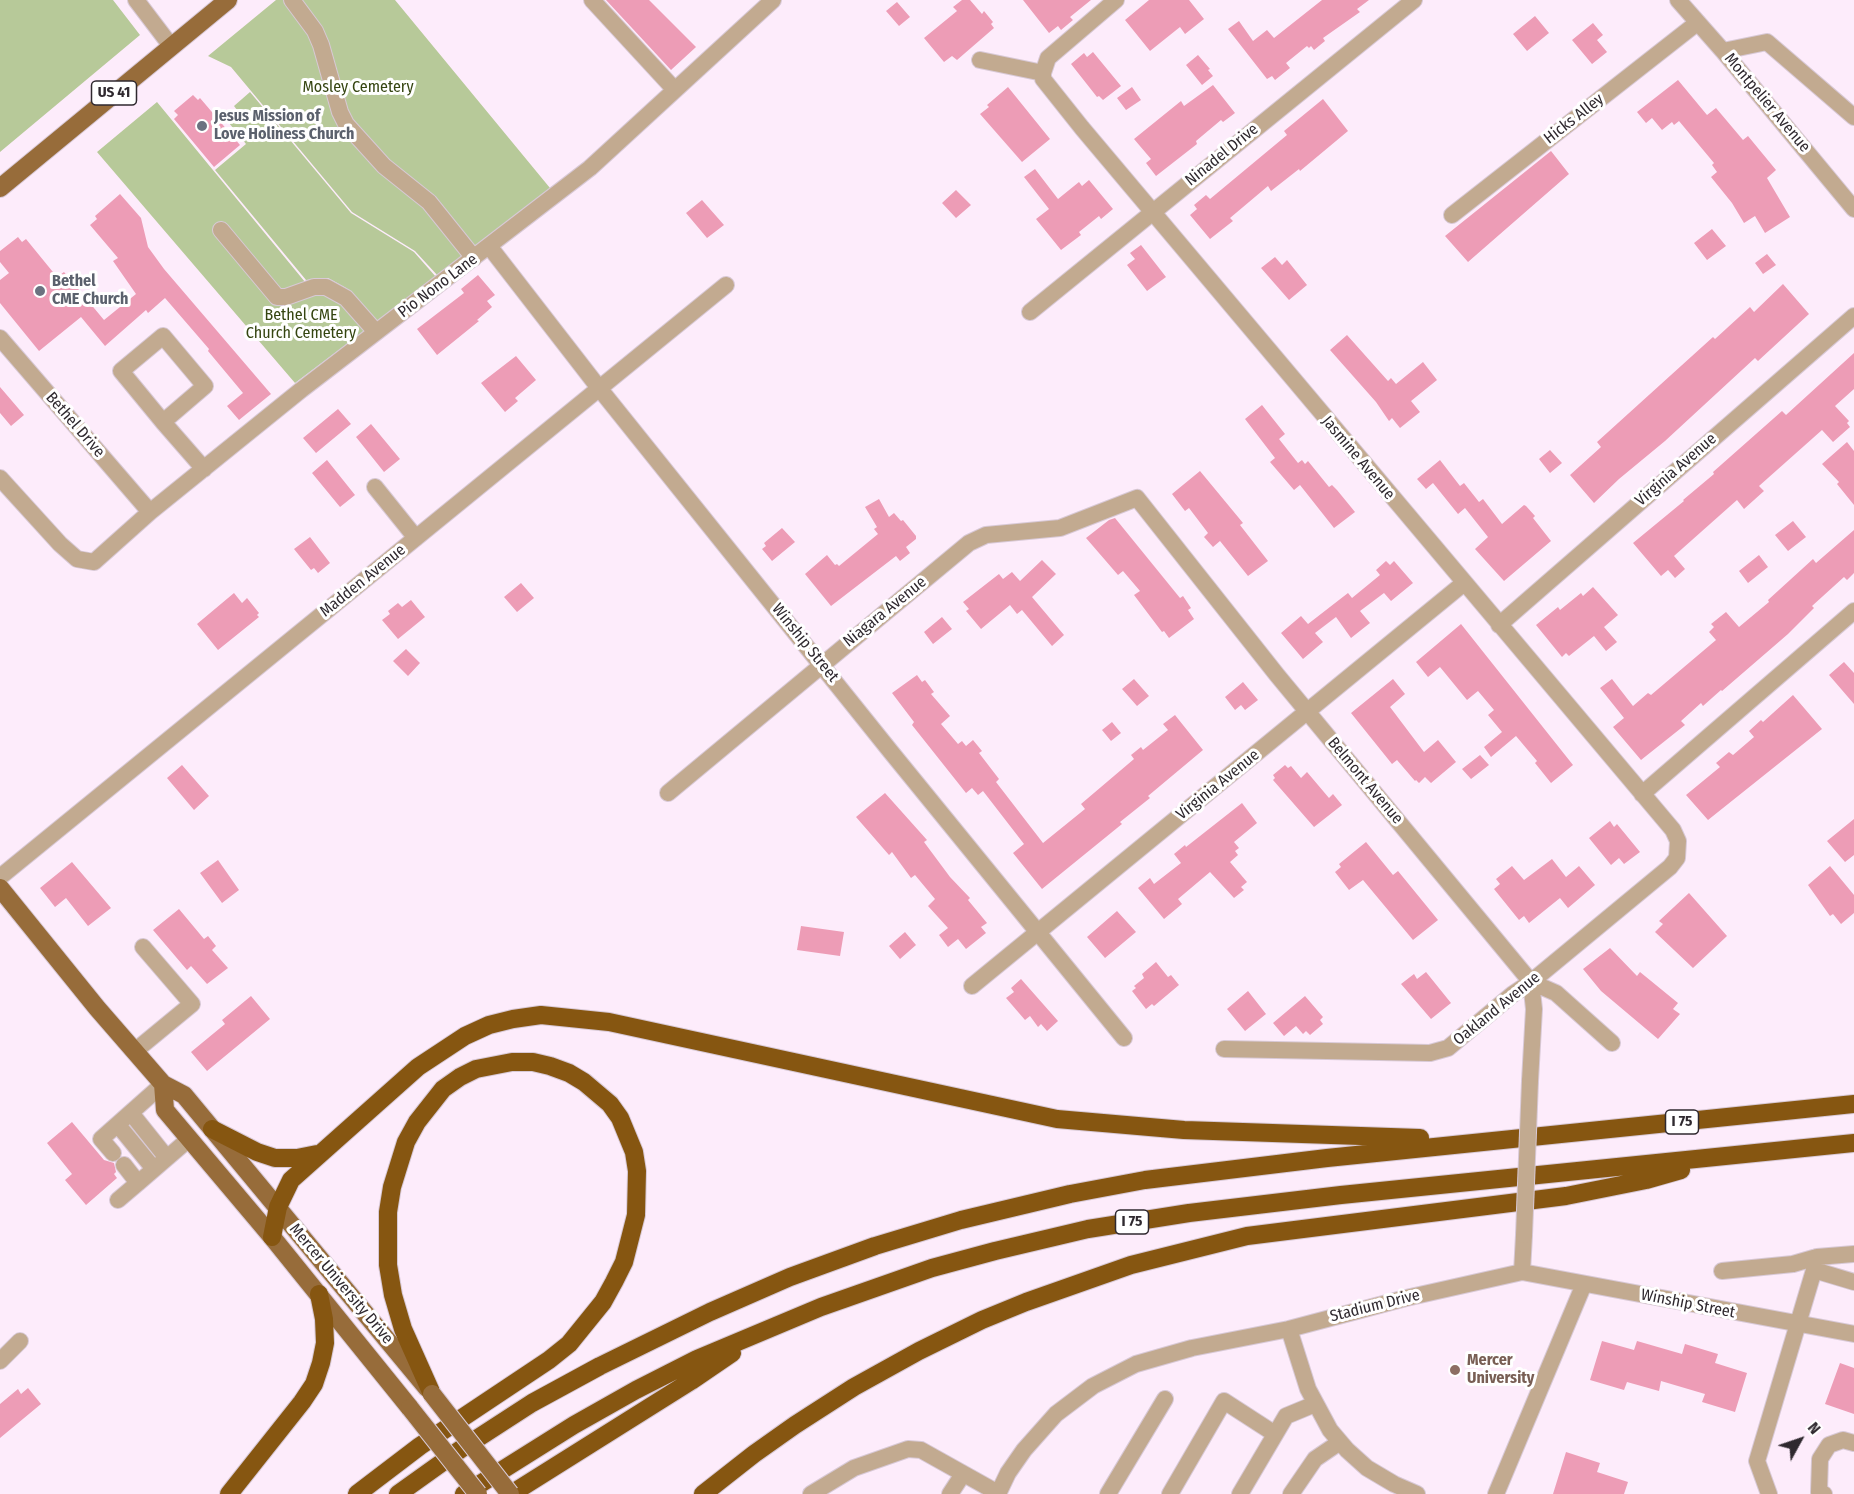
<!DOCTYPE html>
<style>
body{margin:0}
#map{position:relative;width:1854px;height:1494px;overflow:hidden;background:#fdecfb;font-family:"Fira Sans Condensed",sans-serif}
canvas{display:block}
.north{position:absolute;left:1770px;top:1410px;width:60px;height:60px;-webkit-text-stroke:4px #fff;paint-order:stroke;rotate:50deg;font-size:16px;font-weight:700;line-height:24px;text-align:center;color:#2f292f}
.north::after{content:'';display:block;margin:auto;width:21px;height:27px;background:#2f292f;clip-path:polygon(50% 0,100% 100%,50% 72%,0 100%)}
</style>
<div id="map">
<canvas width="1854" height="1494"></canvas>
<div class="north">N</div>
</div>
<script>
const ctx = document.querySelector('canvas').getContext('2d');
ctx.lineJoin = 'round';
function fill(path, color) {
  ctx.fillStyle = color;
  ctx.fill(path, 'evenodd');
}
function shape(rows) {
  const path = new Path2D();
  for (const r of rows) {
    path.moveTo(r[0], r[1]);
    for (let i = 2; i < r.length; i += 2) path.lineTo(r[i], r[i + 1]);
  }
  return path;
}
function strokePath(path, color, width, dash) {
  ctx.strokeStyle = color;
  ctx.lineWidth = width;
  ctx.lineCap = dash ? 'butt' : 'round';
  ctx.setLineDash(dash || []);
  ctx.stroke(path);
}
function drawText(font, color, halo, rows, align = 'center') {
  ctx.font = font + ' "Fira Sans Condensed",sans-serif';
  ctx.lineWidth = 6;
  ctx.setLineDash([]);
  ctx.textBaseline = 'middle';
  ctx.strokeStyle = halo;
  ctx.fillStyle = color;
  for (const [text, x, y, turn = 0] of rows) {
    ctx.save();
    ctx.translate(x, y);
    ctx.rotate((+turn || 0) * Math.PI / 180);
    ctx.textAlign = isNaN(turn) ? turn : align;
    if (halo) ctx.strokeText(text, 0, 0);
    ctx.fillText(text, 0, 0);
    ctx.restore();
  }
}
const green = shape([
 [0,0,113,0,140,35,0,152],
 [276,0,395,0,550,188,438,276,415,251,352,212,231,67,208,56],
 [250,92,351,213,414,252,436,277,377,322,346,288,328,278,306,280,215,170,246,144,229,123,240,114,234,106],
 [157,102,305,282,375,323,295,383,97,152]
]);
const building = shape([
 [606,0,649,0,696,47,671,70],
 [962,0,970,0,982,14,984,11,993,22,991,24,994,28,957,60,952,56,944,62,924,38,957,11,953,7],
 [1023,0,1091,0,1070,17,1073,20,1061,30,1058,26,1049,33],
 [1149,0,1189,0,1204,19,1185,34,1180,27,1150,51,1125,20],
 [1322,0,1369,0,1357,9,1360,12,1323,38,1325,41,1314,50,1311,46,1309,48,1307,46,1286,63,1290,68,1275,80,1272,76,1267,79,1228,29,1239,21,1253,41,1267,30,1274,38],
 [897,2,910,17,899,26,886,11],
 [1535,16,1549,33,1527,51,1513,34],
 [1593,23,1603,35,1597,40,1607,52,1592,64,1572,40],
 [1093,52,1121,86,1103,100,1099,96,1097,97,1071,64,1084,53,1087,57],
 [1198,55,1210,69,1208,70,1213,76,1202,85,1186,65],
 [1678,80,1707,115,1716,108,1743,140,1748,136,1776,170,1767,178,1790,217,1765,233,1755,216,1744,223,1732,203,1711,177,1717,172,1712,165,1714,163,1679,121,1674,125,1672,122,1662,130,1652,118,1646,123,1637,112],
 [1213,85,1235,113,1223,122,1221,120,1196,141,1197,144,1156,176,1146,163,1151,159,1134,139,1181,101,1184,106],
 [1008,87,1050,139,1022,162,980,114,989,107,987,105],
 [1132,87,1141,100,1126,110,1117,98],
 [193,95,198,100,200,98,240,145,214,167,174,119,178,115,174,111],
 [1323,99,1348,131,1300,171,1299,169,1271,191,1268,186,1230,218,1233,221,1210,239,1190,215,1197,209,1194,205,1206,195,1210,199,1287,135,1284,131],
 [1551,151,1569,174,1468,262,1445,236],
 [1035,169,1058,199,1079,182,1082,186,1089,180,1113,209,1101,219,1099,216,1079,232,1081,235,1061,250,1036,219,1049,209,1024,177],
 [956,190,971,205,956,218,942,203],
 [120,194,141,218,148,247,164,269,271,394,239,420,227,406,243,393,208,351,209,349,165,298,148,313,146,310,105,346,81,317,39,351,0,303,0,280,9,273,0,262,0,251,18,237,22,242,26,239,57,277,64,272,104,320,136,294,113,261,118,258,90,225,97,219,95,216],
 [702,200,724,225,707,238,686,213],
 [1712,229,1726,246,1707,260,1694,243],
 [1141,245,1166,277,1147,291,1127,265,1135,259,1130,253],
 [1767,254,1776,265,1763,274,1755,263],
 [1275,257,1282,265,1287,260,1307,285,1289,300,1261,268],
 [478,275,495,295,487,301,492,307,477,320,479,321,437,355,417,329,464,293,461,289],
 [1783,284,1809,314,1758,361,1755,358,1665,441,1619,479,1594,503,1570,475,1601,447,1597,442,1713,337,1715,339,1750,307,1754,312],
 [1347,335,1388,381,1391,378,1396,384,1423,362,1437,380,1411,401,1420,412,1400,428,1392,418,1389,421,1376,402,1330,350],
 [1854,353,1854,389,1835,406,1849,421,1847,423,1850,427,1833,442,1822,430,1759,486,1764,491,1744,509,1737,500,1674,556,1685,569,1675,578,1668,570,1661,576,1633,543,1684,501,1683,500,1714,474,1713,472,1782,411,1786,415],
 [516,356,536,380,515,398,518,401,505,412,481,383],
 [0,387,24,415,11,426,0,413],
 [1262,405,1285,434,1279,439,1298,463,1302,460,1305,464,1308,461,1329,487,1332,485,1337,490,1355,512,1334,528,1300,485,1294,490,1270,462,1275,458,1245,419],
 [338,409,351,424,316,453,303,438],
 [371,424,400,459,384,472,356,437],
 [1847,442,1854,451,1854,505,1837,484,1839,482,1822,464],
 [1550,450,1562,463,1550,473,1539,459],
 [327,460,355,495,340,507,312,473],
 [1440,460,1460,486,1464,483,1479,502,1483,499,1502,524,1524,505,1526,506,1535,516,1533,518,1551,541,1504,581,1475,549,1488,537,1465,508,1458,514,1433,483,1426,489,1417,479],
 [1200,471,1243,523,1240,525,1268,561,1248,576,1220,541,1213,547,1204,537,1208,533,1189,508,1185,511,1172,494],
 [879,499,889,517,894,513,901,521,903,520,916,536,916,539,906,547,910,553,900,561,896,556,831,606,805,574,827,555,835,565,837,564,839,566,878,534,874,529,877,527,865,507],
 [1115,518,1180,598,1183,596,1191,608,1188,610,1194,619,1169,638,1164,631,1162,632,1134,595,1140,591,1123,571,1118,575,1086,538,1109,520],
 [1793,521,1806,537,1788,551,1775,535],
 [782,528,795,542,772,561,762,549,766,546,764,543],
 [1854,530,1854,573,1847,580,1844,577,1812,606,1814,608,1788,634,1722,691,1721,690,1703,706,1701,703,1681,721,1685,725,1641,760,1613,727,1624,718,1600,688,1612,679,1633,706,1648,693,1651,695,1716,640,1709,632,1714,627,1711,624,1726,612,1739,627,1769,602,1768,600,1813,559,1816,563],
 [310,537,330,563,318,573,314,568,311,570,294,549],
 [1759,555,1768,567,1748,583,1739,571],
 [1042,560,1056,574,1032,597,1064,635,1052,646,1022,610,1017,614,1010,605,981,629,966,611,969,609,963,602,999,574,1003,579,1012,572,1020,581],
 [1386,561,1390,565,1394,561,1413,583,1391,601,1384,593,1360,611,1370,623,1351,638,1336,617,1315,633,1323,642,1303,659,1281,633,1301,616,1308,624,1348,593,1352,598,1380,575,1376,570],
 [521,583,534,598,517,612,504,597],
 [1593,587,1618,615,1604,627,1617,642,1606,651,1594,636,1569,656,1566,653,1562,657,1536,625,1558,607,1560,610,1581,593,1583,596],
 [234,593,242,603,247,598,259,613,257,615,259,617,218,650,197,624],
 [411,600,425,617,398,639,382,620,390,614,388,611,398,603,402,607],
 [942,617,952,629,933,644,924,632],
 [1461,624,1573,765,1551,783,1535,763,1537,761,1516,736,1491,757,1484,747,1502,732,1488,715,1494,710,1478,691,1467,700,1440,667,1428,677,1416,662],
 [406,649,420,663,408,676,393,661],
 [1844,662,1854,673,1854,704,1829,675],
 [917,675,922,682,925,680,934,692,931,694,950,716,941,724,958,744,962,741,966,746,973,740,982,751,979,753,999,779,996,782,1043,843,1085,809,1081,804,1134,759,1131,755,1141,747,1143,750,1168,730,1163,724,1175,715,1203,750,1148,796,1150,798,1120,822,1122,824,1042,889,1013,853,1024,844,983,791,978,795,972,788,966,793,912,725,914,722,892,693],
 [1134,679,1149,696,1137,706,1122,689],
 [1393,679,1405,694,1390,707,1424,752,1438,740,1456,762,1431,783,1425,777,1419,783,1416,780,1415,781,1397,760,1392,764,1351,713],
 [1243,682,1258,700,1245,710,1241,705,1235,710,1225,697],
 [1793,695,1822,729,1708,820,1686,795,1720,767,1716,763,1729,752,1733,755,1754,737,1749,731,1761,720,1763,722],
 [1112,722,1121,733,1111,741,1102,730],
 [1480,755,1489,765,1471,779,1462,769],
 [182,765,209,796,194,810,167,778],
 [1285,765,1288,768,1291,766,1301,778,1307,772,1329,798,1333,794,1342,805,1314,827,1273,780,1275,778,1273,775],
 [885,793,927,840,924,842,950,877,970,898,968,900,987,923,981,927,986,933,966,949,958,939,948,947,939,935,948,928,928,906,935,899,915,875,911,878,892,852,889,855,856,817],
 [1242,803,1257,823,1234,842,1239,848,1235,851,1238,855,1230,862,1247,882,1241,887,1244,890,1234,898,1210,872,1178,899,1182,904,1164,919,1138,888,1150,878,1154,884,1181,863,1174,854,1185,845,1186,847],
 [1854,819,1854,855,1845,862,1827,841],
 [1610,821,1614,827,1617,824,1640,852,1624,864,1619,858,1611,865,1589,838],
 [1366,842,1393,875,1398,871,1438,920,1413,940,1363,880,1349,890,1335,872,1341,867,1339,864],
 [1552,859,1566,877,1579,866,1595,885,1568,908,1560,898,1529,923,1524,916,1519,920,1494,889,1500,884,1496,879,1512,866,1524,880],
 [218,860,239,890,222,903,200,873],
 [72,862,111,908,88,926,66,898,55,907,40,888],
 [1830,866,1854,895,1854,913,1841,924,1833,914,1830,916,1808,885],
 [1689,893,1727,936,1693,968,1655,932,1663,924,1659,921],
 [179,909,204,939,208,936,216,946,212,950,228,968,207,984,191,966,187,970,153,930],
 [1117,911,1136,932,1105,958,1087,937],
 [801,926,844,932,840,956,797,950],
 [905,932,916,945,900,959,889,946],
 [1610,948,1637,976,1640,972,1678,1003,1673,1009,1680,1014,1658,1039,1601,991,1583,969],
 [1156,962,1168,977,1171,975,1179,985,1154,1006,1152,1004,1146,1009,1132,991,1136,988,1134,986,1144,978,1142,974],
 [1426,972,1451,1003,1431,1019,1401,984,1414,974,1417,979],
 [1021,979,1058,1021,1047,1031,1041,1024,1038,1027,1030,1016,1025,1020,1006,998,1014,992,1011,988],
 [1248,991,1266,1014,1245,1031,1227,1009],
 [251,996,270,1019,207,1071,191,1052,225,1024,222,1020],
 [1305,996,1323,1017,1320,1020,1323,1024,1310,1035,1306,1031,1303,1034,1296,1026,1284,1036,1273,1023],
 [72,1122,104,1160,114,1163,116,1172,114,1174,117,1178,86,1205,65,1180,72,1174,47,1143],
 [1602,1341,1634,1350,1637,1341,1682,1354,1685,1344,1718,1354,1715,1363,1747,1373,1735,1412,1702,1402,1705,1394,1661,1381,1659,1391,1627,1382,1624,1390,1590,1380],
 [1840,1363,1854,1368,1854,1414,1825,1404],
 [28,1388,41,1404,0,1438,0,1404,18,1389,21,1394],
 [1566,1452,1600,1463,1597,1472,1628,1482,1624,1494,1553,1494]
]);
const minor = shape([
 [136,0,171,46],
 [292,0,315,31,321,45,340,112,346,124,384,166,429,202,474,258],
 [592,0,675,90],
 [1678,0,1723,51,1854,209],
 [1723,51,1767,42,1854,117],
 [980,60,1043,73],
 [1043,73,1043,79,1082,128,1673,830,1678,841,1677,858,1670,867,1531,982,1513,994,1448,1048,1430,1053,1224,1049],
 [1043,73,1048,58,1116,0],
 [1452,215,1697,23],
 [221,230,277,297,286,297,314,287,326,287,346,298,376,332],
 [489,246,599,388,891,752,1124,1038],
 [1030,312,1414,0],
 [0,338,150,512],
 [163,422,205,386,163,336,121,371,163,422,204,469],
 [0,478,60,544,77,559,94,562,150,512,301,390,590,168,773,0],
 [375,487,416,538],
 [1499,625,1854,316],
 [668,793,969,543,986,535,1060,528,1137,498,1277,675,1531,982,1556,993,1612,1043],
 [1642,794,1854,611],
 [0,877,726,285],
 [972,986,1464,583],
 [135,1051,192,1004,143,947],
 [1530,1081,1534,1009,1531,982],
 [131,1113,167,1158],
 [118,1125,154,1169],
 [113,1153,101,1139,163,1084],
 [124,1165,138,1183,189,1139],
 [118,1200,138,1183],
 [1814,1267,1817,1257,1854,1254],
 [1722,1271,1793,1264,1817,1257],
 [1522,1272,1524,1235],
 [1289,1329,1308,1389,1330,1430,1347,1450,1367,1468,1394,1484,1417,1494],
 [0,1361,20,1341],
 [811,1494,854,1468,908,1449,921,1450,998,1493],
 [950,1494,963,1474],
 [998,1494,1008,1473,1024,1450,1056,1414,1093,1386,1136,1364,1192,1348,1289,1329,1406,1298,1522,1272,1854,1334],
 [1108,1494,1165,1399],
 [1170,1494,1224,1401,1275,1434],
 [1240,1494,1286,1416,1315,1404],
 [1291,1494,1315,1459,1340,1442],
 [1496,1494,1584,1284],
 [1769,1494,1757,1461,1814,1270,1854,1282],
 [1824,1494,1819,1492,1820,1459,1829,1445,1843,1440,1854,1443]
]);
const major = shape([
 [0,188,228,0],
 [0,888,97,1008,163,1084,184,1095,427,1388],
 [163,1084,165,1110,272,1237,410,1408]
]);
const highway = shape([
 [212,1129,257,1152,275,1158,297,1158,317,1154],
 [272,1237,278,1207,291,1180,418,1067,465,1036,489,1025,513,1019,541,1015,609,1022,1057,1119,1184,1130,1420,1138],
 [229,1494,302,1402,314,1384,321,1363,325,1343,324,1319,319,1294],
 [357,1494,420,1446,549,1360,569,1344,603,1302,614,1282,624,1262,636,1215,637,1171,634,1152,620,1118,610,1104,584,1082,569,1073,550,1066,533,1062,512,1062,476,1069,460,1077,443,1089,417,1122,406,1142,392,1187,388,1212,388,1265,393,1295,403,1329,432,1394],
 [398,1494,461,1449,532,1403,600,1366,710,1312,790,1277,875,1246,961,1220,1070,1194,1145,1180,1327,1158,1854,1104],
 [464,1494,574,1425,636,1390,697,1359,821,1307,932,1268,995,1251,1088,1229,1189,1213,1341,1195,1854,1143],
 [511,1494,691,1381,732,1353],
 [703,1494,754,1454,795,1425,854,1387,919,1351,982,1320,1026,1302,1131,1265,1247,1236,1566,1196,1646,1180,1681,1170]
]);
const minorBridge = shape([
 [1524,1235,1530,1081]
]);
const majorBridge = shape([
 [432,1394,510,1494],
 [410,1408,478,1494]
]);
const markers = [
 [202,126,6,"#6b7280"],
 [40,291,6,"#6b7280"],
 [1455,1370,6,"#8d6e63"]
];
const shields = [
 [114,93,45],
 [1682,1122,33],
 [1132,1222,33]
];
const shieldNames = [
 ["US 41",114,93],
 ["I 75",1682,1122],
 ["I 75",1132,1222]
];
const parkNames = [
 ["Mosley Cemetery",358,88],
 ["Bethel CME",301,316],
 ["Church Cemetery",301,334]
];
const streetNames = [
 ["Montpelier Avenue",1767,103,50],
 ["Hicks Alley",1574,119,-38],
 ["Ninadel Drive",1222,155,-39],
 ["Pio Nono Lane",438,286,-37],
 ["Bethel Drive",75,425,49],
 ["Jasmine Avenue",1358,458,50],
 ["Virginia Avenue",1676,470,-41],
 ["Madden Avenue",363,581,-39],
 ["Niagara Avenue",885,612,-39],
 ["Winship Street",805,643,51],
 ["Belmont Avenue",1365,781,50],
 ["Virginia Avenue",1218,785,-39],
 ["Oakland Avenue",1497,1009,-39],
 ["Mercer University Drive",341,1284,50],
 ["Winship Street",1688,1304,11],
 ["Stadium Drive",1375,1306,-14]
];
const worshipNames = [
 ["Jesus Mission of",214,117],
 ["Love Holiness Church",214,135],
 ["Bethel",52,282],
 ["CME Church",52,300]
];
const educationNames = [
 ["Mercer",1467,1361],
 ["University",1467,1379]
];
fill(green, '#b7c999');
fill(building, '#ed9cb6');
strokePath(minor, '#d8c9d6', 18);
strokePath(major, '#d8c9d6', 20);
strokePath(highway, '#d8c9d6', 20);
strokePath(minor, '#c2aa90', 16);
strokePath(major, '#976c3a', 18);
strokePath(highway, '#865611', 18);
strokePath(minorBridge, '#d8c9d6', 18, []);
strokePath(majorBridge, '#d8c9d6', 20, []);
strokePath(minorBridge, '#c2aa90', 16);
strokePath(majorBridge, '#976c3a', 18);
for (const [x, y, r, color] of markers) {
  const dot = new Path2D();
  dot.arc(x, y, r, 0, 2 * Math.PI);
  ctx.fillStyle = color;
  ctx.fill(dot);
  strokePath(dot, '#fff', 2);
}
for (const [x, y, w] of shields) {
  const box = new Path2D();
  box.roundRect(x - w / 2, y - 12, w, 24, 4.5);
  ctx.fillStyle = '#fff';
  ctx.fill(box);
  strokePath(box, '#2f292f', 1.5);
}
drawText('bold 15px', '#2f292f', null, shieldNames);
drawText('16px', '#354511', '#fff', parkNames);
drawText('16px', '#2f292f', '#fff', streetNames);
drawText('bold 16px', '#5b616d', '#fff', worshipNames, 'left');
drawText('bold 16px', '#785e54', '#fff', educationNames, 'left');
</script>
